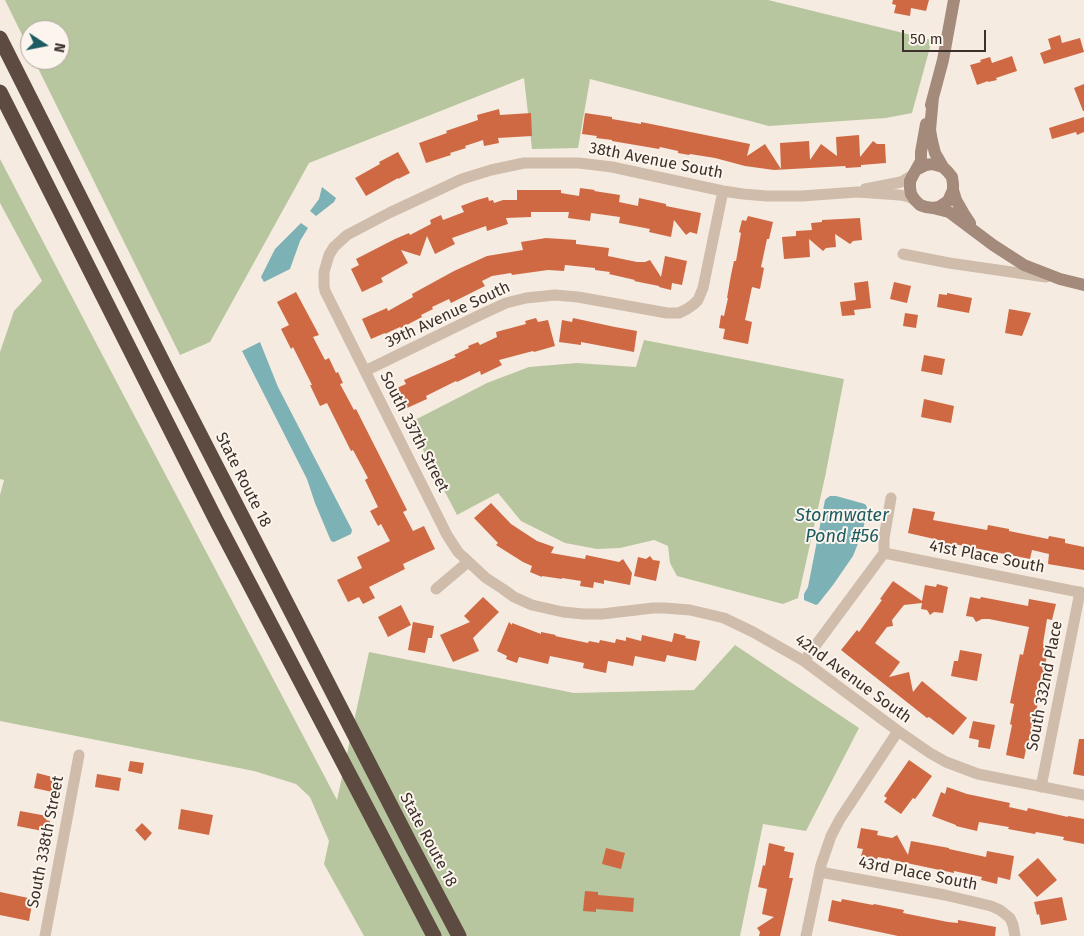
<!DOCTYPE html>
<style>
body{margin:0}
#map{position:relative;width:1084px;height:936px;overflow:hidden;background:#f5ebe0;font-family:"Fira Sans",sans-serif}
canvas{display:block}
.north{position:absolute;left:20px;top:20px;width:50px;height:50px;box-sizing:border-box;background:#fcf5ed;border:1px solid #afa69f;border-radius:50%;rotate:101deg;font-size:14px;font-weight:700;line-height:20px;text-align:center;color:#3c302a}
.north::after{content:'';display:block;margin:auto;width:18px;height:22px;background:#1b5b61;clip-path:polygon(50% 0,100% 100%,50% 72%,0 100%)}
.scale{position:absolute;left:902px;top:30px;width:84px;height:22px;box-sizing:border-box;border:2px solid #3c302a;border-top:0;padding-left:6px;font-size:15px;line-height:18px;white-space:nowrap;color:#3c302a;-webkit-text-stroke:4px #fcf5ed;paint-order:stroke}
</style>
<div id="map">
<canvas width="1084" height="936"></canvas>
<div class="north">N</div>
<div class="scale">50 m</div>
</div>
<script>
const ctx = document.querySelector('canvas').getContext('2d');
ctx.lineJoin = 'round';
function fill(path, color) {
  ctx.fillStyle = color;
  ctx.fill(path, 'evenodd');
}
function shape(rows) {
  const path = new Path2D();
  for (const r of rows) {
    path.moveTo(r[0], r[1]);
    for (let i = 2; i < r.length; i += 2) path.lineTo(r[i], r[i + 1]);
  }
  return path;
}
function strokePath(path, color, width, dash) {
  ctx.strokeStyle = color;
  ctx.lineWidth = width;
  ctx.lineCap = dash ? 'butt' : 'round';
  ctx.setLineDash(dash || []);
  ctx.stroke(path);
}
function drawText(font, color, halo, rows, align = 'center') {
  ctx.font = font + ' "Fira Sans",sans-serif';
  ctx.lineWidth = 4;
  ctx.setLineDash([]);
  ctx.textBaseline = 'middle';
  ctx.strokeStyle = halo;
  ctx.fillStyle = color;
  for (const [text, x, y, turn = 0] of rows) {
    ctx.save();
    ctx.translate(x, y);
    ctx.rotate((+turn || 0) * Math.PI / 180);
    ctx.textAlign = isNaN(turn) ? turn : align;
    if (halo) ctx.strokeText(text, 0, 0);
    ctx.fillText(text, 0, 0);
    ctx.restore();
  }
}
const green = shape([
 [5,0,768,0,932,40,912,113,886,118,769,126,590,79,578,148,532,149,524,78,309,163,210,342,180,355,34,60,60,60,60,30,30,30,30,51],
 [0,159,94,339,337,800,369,652,574,693,694,690,735,645,859,728,806,831,763,824,740,936,364,936,324,864,329,841,310,797,296,784,254,771,0,721,0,495,4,480,0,479,0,352,14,311,42,281,0,203],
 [644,340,844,379,825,477,798,598,783,604,677,576,670,563,668,546,654,540,620,548,597,549,565,543,521,521,498,493,457,515,409,423,487,383,529,367,577,363,636,367]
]);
const water = shape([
 [322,187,336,198,334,202,316,216,310,211,319,199],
 [301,223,308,228,300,241,290,269,264,282,261,277,275,249],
 [260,342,278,387,352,530,351,534,334,542,331,541,328,534,315,503,307,479,242,351],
 [830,496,836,496,865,504,867,507,863,531,853,556,833,585,818,604,816,605,804,600,804,594,808,587,825,500,827,498]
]);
const building = shape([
 [893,0,929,0,926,11,911,8,910,16,894,13,896,5,892,4],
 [1060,35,1062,43,1080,38,1084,52,1044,64,1040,53,1051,49,1048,39],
 [1012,56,1017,71,996,78,997,80,988,82,988,81,977,85,970,65,981,62,980,60,990,57,992,63],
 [1084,84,1084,111,1083,111,1074,88],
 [499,109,500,115,531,113,532,136,498,138,499,143,484,146,483,140,465,146,466,148,450,153,451,155,426,163,419,143,447,133,446,131,478,120,477,115],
 [585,113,612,117,612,119,641,124,641,122,750,144,747,156,765,144,781,169,780,143,809,141,810,160,821,144,837,156,836,137,859,135,860,157,873,141,877,144,885,144,886,163,861,165,861,167,846,168,845,166,774,170,745,166,715,158,690,154,689,155,678,153,678,151,660,147,659,149,612,141,612,140,596,138,597,136,582,134],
 [1084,117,1084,132,1077,135,1076,132,1052,139,1049,128],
 [398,152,410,173,398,179,398,178,366,196,355,178,380,164,379,162],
 [580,188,595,190,594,191,620,195,619,202,638,206,639,198,666,204,666,206,701,213,697,234,690,232,686,235,674,220,671,237,649,232,650,229,619,223,620,217,591,213,590,221,568,218,569,212,531,212,531,217,506,218,508,224,487,231,486,226,452,238,455,244,435,254,427,236,420,256,401,250,408,263,381,278,383,282,362,292,351,269,359,265,356,259,395,239,409,233,410,235,431,224,430,220,441,215,443,220,464,212,461,206,477,200,488,197,489,201,493,200,494,203,503,200,517,200,517,190,561,190,561,193,579,196],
 [748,216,773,222,769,239,767,239,761,267,764,268,760,289,752,287,745,320,752,322,748,344,723,339,725,329,719,328,721,315,724,316,728,298,727,298,731,275,734,261,736,261,741,233,739,232,742,220,746,221],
 [860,218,862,240,853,241,850,244,835,234,836,247,826,248,823,251,809,239,810,257,784,259,782,237,796,236,796,231,812,230,811,223,822,222,822,220],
 [546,238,576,240,576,244,609,248,608,256,637,262,645,262,650,260,661,277,665,256,687,261,682,285,672,283,671,290,659,287,659,286,634,281,635,280,609,274,610,272,595,270,595,268,565,265,564,271,548,270,512,275,511,273,492,276,482,281,485,286,451,303,449,299,432,307,433,309,421,315,422,317,401,328,400,327,385,334,385,333,371,339,362,319,387,308,388,311,413,297,412,294,454,271,487,256,523,250,521,242],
 [868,281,871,308,854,310,855,315,842,316,840,302,856,300,854,283],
 [894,282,911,286,907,303,890,299],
 [296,292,319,335,313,337,325,360,329,358,336,373,338,372,343,383,340,384,354,410,356,409,407,510,403,512,413,531,424,526,435,549,403,564,405,569,369,587,375,598,363,604,359,597,348,602,337,580,362,568,357,557,390,541,381,524,378,526,370,511,378,507,365,480,368,478,353,450,351,451,327,403,320,406,310,385,312,385,293,347,291,349,281,329,289,325,277,302],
 [947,293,972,298,969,313,937,307,939,294,947,295],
 [1009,309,1031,313,1022,336,1005,333],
 [905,313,918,315,916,328,903,326],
 [536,318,538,322,548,320,555,346,534,352,533,351,499,360,502,365,481,375,480,371,457,382,456,381,426,396,427,399,407,408,397,388,406,384,404,380,456,357,454,355,469,348,468,346,478,342,480,345,497,337,496,332,526,324,525,321],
 [573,318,615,327,637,331,634,352,581,342,581,345,559,342,562,320,572,322],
 [924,355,945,359,942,375,921,371],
 [924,399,954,406,951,423,921,417],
 [491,503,511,524,537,541,554,547,551,553,585,559,586,555,619,562,623,559,632,573,630,585,604,580,604,584,594,582,593,588,580,586,581,581,562,578,562,579,542,576,542,577,530,572,532,566,523,562,496,545,498,543,474,518],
 [913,508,935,512,933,520,987,530,988,525,1009,529,1009,531,1048,539,1049,536,1065,539,1065,543,1084,547,1084,570,1048,564,1049,554,1032,550,1030,559,954,544,954,545,942,543,943,541,908,533],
 [650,556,653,560,660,561,656,581,634,576,638,557,646,559],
 [893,581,922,601,925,585,936,587,937,584,948,587,943,613,934,612,930,615,927,610,921,609,922,603,904,605,892,620,893,626,887,627,875,643,900,662,889,677,909,672,913,692,922,681,967,718,953,735,929,717,927,718,841,650,857,630,859,632,882,600,880,599],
 [483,597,499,612,473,638,479,651,453,662,440,635,470,622,464,616],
 [970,597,980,599,981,597,1028,606,1029,599,1056,604,1052,620,1047,619,1043,644,1049,645,1029,749,1026,749,1024,759,1006,755,1012,725,1010,724,1014,704,1010,703,1020,654,1023,655,1029,627,989,619,982,619,976,622,973,617,966,616],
 [401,605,411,625,388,637,378,617],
 [413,622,434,626,432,638,428,638,425,653,408,650],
 [509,622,512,625,512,623,541,634,541,632,556,635,555,636,588,643,589,641,599,643,600,640,615,643,616,639,626,641,626,637,641,641,642,635,672,642,674,633,686,636,685,638,700,641,696,661,667,655,665,662,635,656,633,666,608,661,606,673,583,668,584,663,550,656,548,664,519,657,517,663,506,659,507,656,497,651],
 [960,650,982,654,977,681,951,676,954,661,958,661],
 [973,721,995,725,990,749,978,747,979,740,969,738],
 [1079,739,1084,739,1084,776,1073,774],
 [909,760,932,776,915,799,913,798,901,814,884,802,887,798,884,796],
 [130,761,144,763,142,774,128,771],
 [37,773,60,779,57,793,34,788],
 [97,774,121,778,119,791,95,787],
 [947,787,967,794,1010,803,1009,807,1027,811,1028,808,1068,817,1068,816,1084,819,1084,844,1063,840,1064,837,1036,832,1035,834,1008,829,1009,827,979,822,977,831,956,826,956,825,932,816,941,792,945,794],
 [181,809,213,815,209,835,178,829],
 [20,811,47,816,46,820,50,821,48,832,17,826],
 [142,823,152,833,145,841,135,830],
 [861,828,878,831,877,835,892,838,897,835,908,855,911,841,949,848,949,849,986,857,987,851,1014,856,1010,880,998,877,997,884,981,880,982,877,954,871,954,873,878,857,877,859,861,856,863,849,857,848],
 [769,843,785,847,784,851,794,853,789,878,793,878,780,936,759,936,760,932,757,928,774,917,762,914,767,889,758,887,763,865,765,866],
 [606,848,625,853,621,869,602,864],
 [1038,858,1057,880,1037,897,1018,875],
 [585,891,598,892,598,895,634,898,633,912,596,909,596,912,583,911],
 [0,892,33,899,29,921,0,915],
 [1062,897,1067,920,1041,925,1039,914,1037,915,1034,902],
 [842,899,873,905,874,904,904,910,903,913,948,922,958,923,958,920,996,927,995,936,898,936,828,921,832,900,841,902]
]);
const street = shape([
 [865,189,901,182,913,175],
 [915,200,909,197,900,195,857,192,802,196,767,196,743,194,723,191,612,167,579,163,524,163,491,170,462,179,389,213,347,235,334,247,329,255,324,272,324,286,325,291,447,535,458,552,486,578,503,589,514,597,532,605,563,612,583,614,602,614,653,608,665,608,690,610,724,618,753,632,804,661,898,731,930,753,946,762,978,774,1084,795],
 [903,254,949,263,1046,277],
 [365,371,480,315,506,303,526,298,555,295,578,297,667,313,679,313,687,309,694,304,698,300,703,288,723,191],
 [884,553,1084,593],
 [436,589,468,562],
 [804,661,884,553,884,538,891,498],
 [1041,787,1080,592],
 [820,872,945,895,991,906,1000,910,1010,918,1013,925,1015,936],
 [45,936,79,755],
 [806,936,821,865,831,836,840,819,898,731]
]);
const secondary = shape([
 [933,97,930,130,932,141,935,153,943,167,948,172,952,177,953,184,953,190,948,201,939,207,933,208,926,207,920,205,915,200,911,194,910,188,910,181,913,175,916,170,926,165,932,164,943,167],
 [931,105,943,60,954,0],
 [916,170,921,161,921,152,926,124],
 [953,190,956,200,964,214,970,223],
 [933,208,949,212,993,245,1024,265,1060,279,1084,285]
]);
const highway = shape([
 [0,38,169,374,411,845,459,936],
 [0,92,216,520,434,936]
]);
const streetNames = [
 ["38th Avenue South",656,161,11],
 ["39th Avenue South",448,315,-25],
 ["South 337th Street",414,432,63],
 ["State Route 18",243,480,63],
 ["41st Place South",987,557,11],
 ["42nd Avenue South",853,679,36],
 ["South 332nd Place",1045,686,-79],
 ["State Route 18",428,840,62],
 ["South 338th Street",46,842,-79],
 ["43rd Place South",918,874,11]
];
const waterNames = [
 ["Stormwater",842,516],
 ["Pond #56",842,537]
];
fill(green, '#b7c69e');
fill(water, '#7cb1b5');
fill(building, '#cf6944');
strokePath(street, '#cfbcaa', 11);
strokePath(secondary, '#a38a7b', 12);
strokePath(highway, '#5d4a40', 15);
drawText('16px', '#3c302a', '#fcf5ed', streetNames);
drawText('italic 18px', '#1b5b61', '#fcf5ed', waterNames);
</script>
